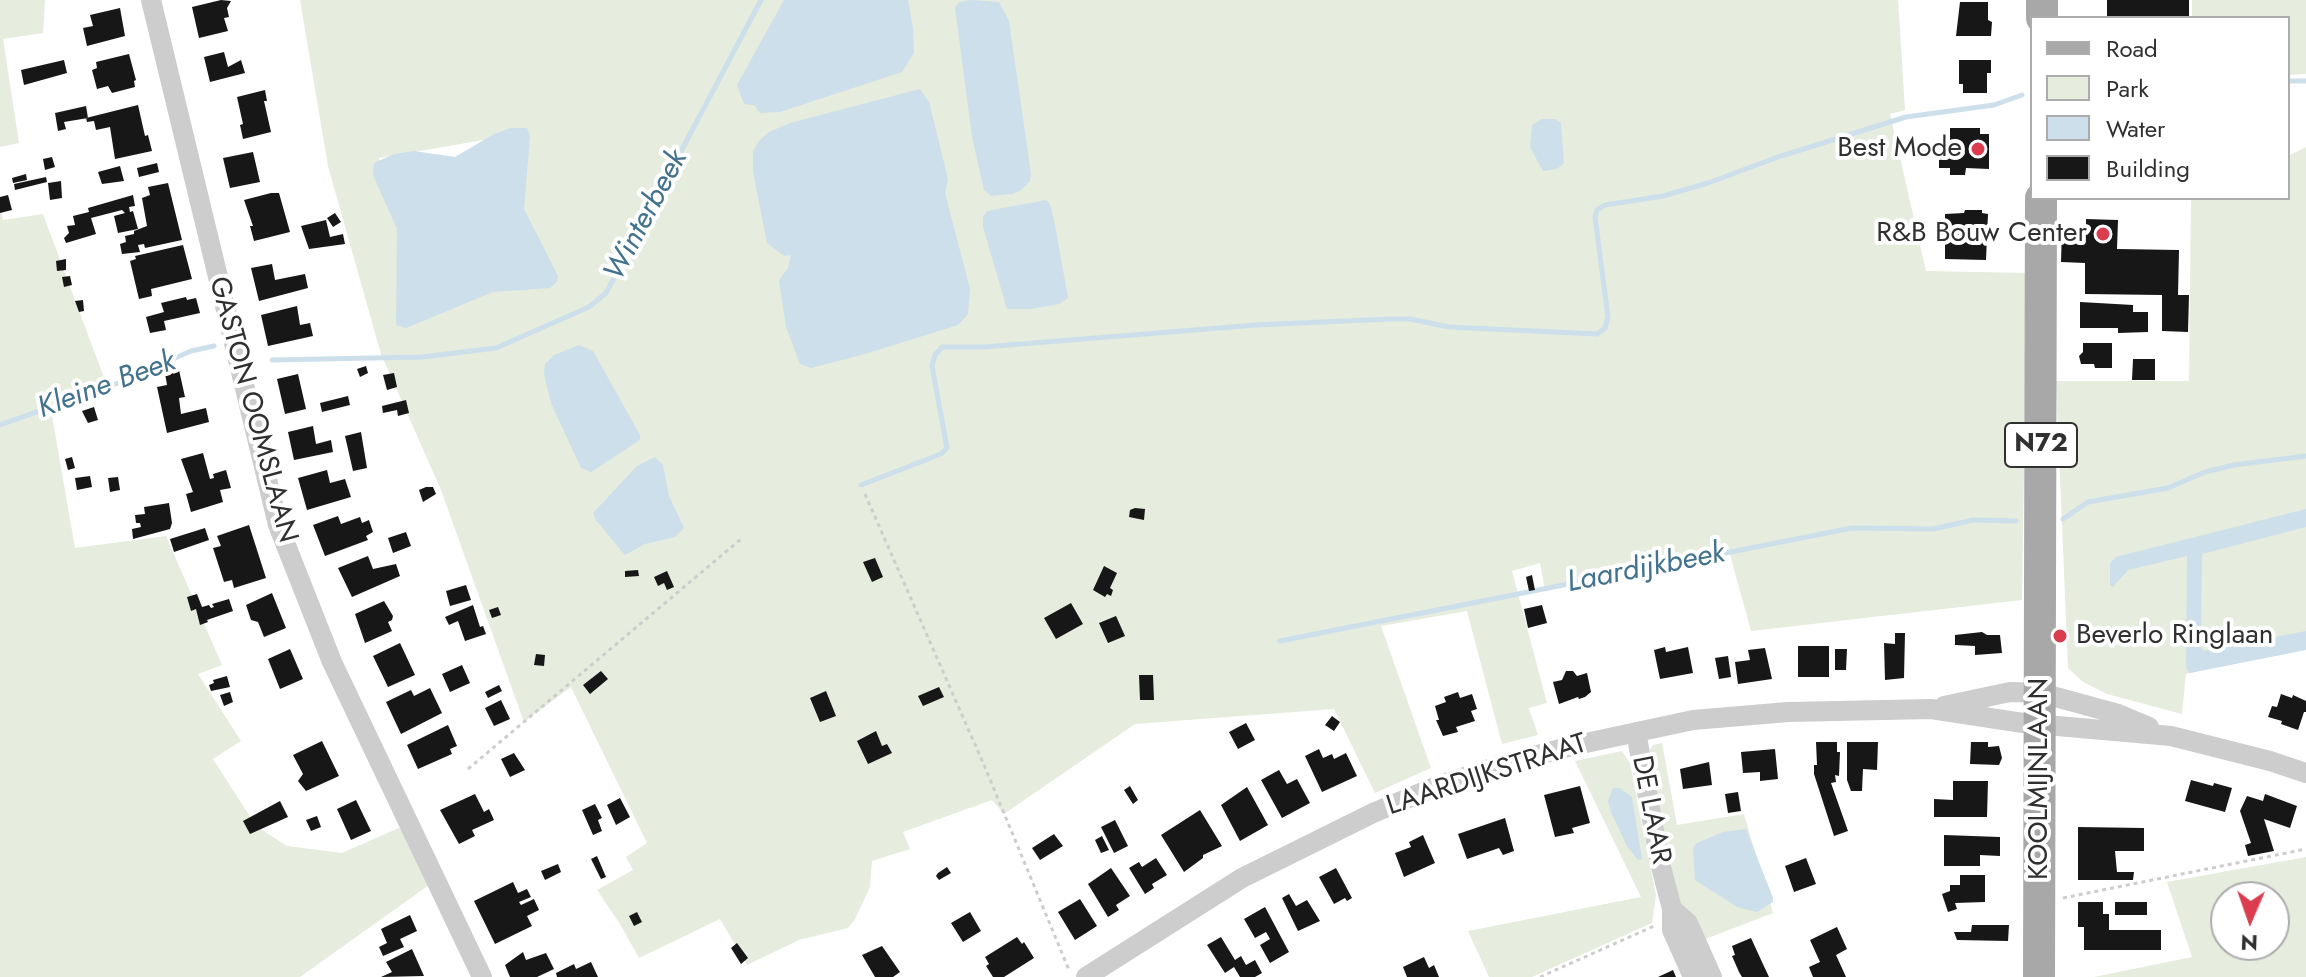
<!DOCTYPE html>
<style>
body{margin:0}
#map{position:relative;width:2306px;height:977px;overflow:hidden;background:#fff;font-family:Jost,sans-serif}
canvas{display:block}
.legend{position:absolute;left:2030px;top:16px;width:260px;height:184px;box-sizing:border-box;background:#fff;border:2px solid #acacac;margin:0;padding:10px 14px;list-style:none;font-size:24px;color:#303030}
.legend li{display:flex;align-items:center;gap:16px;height:40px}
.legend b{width:40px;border:2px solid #acacac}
.north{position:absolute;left:2210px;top:881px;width:80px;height:80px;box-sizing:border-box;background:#fff;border:2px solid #acacac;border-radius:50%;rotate:182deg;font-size:22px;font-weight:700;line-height:32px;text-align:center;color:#303030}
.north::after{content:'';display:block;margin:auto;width:28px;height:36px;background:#db3d4e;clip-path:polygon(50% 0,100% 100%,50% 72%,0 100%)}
</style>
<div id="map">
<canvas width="2306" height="977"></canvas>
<ul class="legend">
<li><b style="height:10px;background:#a8a8a8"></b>Road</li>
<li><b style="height:22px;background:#e6ecde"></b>Park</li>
<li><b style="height:22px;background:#ccdfea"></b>Water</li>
<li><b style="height:22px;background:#171717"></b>Building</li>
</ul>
<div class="north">N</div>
</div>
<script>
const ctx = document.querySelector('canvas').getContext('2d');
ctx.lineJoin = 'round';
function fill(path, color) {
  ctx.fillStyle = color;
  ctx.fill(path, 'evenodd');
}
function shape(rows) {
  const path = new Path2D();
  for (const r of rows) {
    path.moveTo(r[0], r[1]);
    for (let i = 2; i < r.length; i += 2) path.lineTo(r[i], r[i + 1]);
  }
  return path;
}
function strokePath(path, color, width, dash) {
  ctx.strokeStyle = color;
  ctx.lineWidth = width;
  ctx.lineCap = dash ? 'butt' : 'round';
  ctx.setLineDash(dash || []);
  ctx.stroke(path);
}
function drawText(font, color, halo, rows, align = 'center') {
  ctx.font = font + ' Jost,sans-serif';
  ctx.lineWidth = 8;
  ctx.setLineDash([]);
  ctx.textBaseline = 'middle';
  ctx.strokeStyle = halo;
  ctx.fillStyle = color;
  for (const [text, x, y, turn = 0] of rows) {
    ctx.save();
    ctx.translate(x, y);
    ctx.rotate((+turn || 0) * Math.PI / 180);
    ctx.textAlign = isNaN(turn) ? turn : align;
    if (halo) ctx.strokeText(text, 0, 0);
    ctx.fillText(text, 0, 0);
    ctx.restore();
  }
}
const green = shape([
 [0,0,45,0,43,33,3,39,19,143,0,147],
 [300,0,1898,0,1905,110,1890,114,1926,271,2027,273,2022,600,1751,631,1728,547,1545,590,1540,563,1512,571,1547,703,1529,708,1538,735,1502,744,1467,611,1381,626,1431,768,1375,793,1334,709,1135,724,1004,814,992,800,903,832,910,849,872,861,870,887,855,919,848,928,799,940,747,965,720,919,639,958,620,924,597,890,633,870,626,857,647,843,571,687,524,722,441,490,381,354,328,166],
 [501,137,526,218,382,173,379,158],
 [2192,0,2306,0,2306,74,2288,75,2288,18,2192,18],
 [2306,147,2306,645,2186,674,2182,714,2107,694,2083,682,2068,668,2056,381,2189,381,2191,198,2288,198,2288,156],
 [0,207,3,220,43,214,106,383,51,410,75,548,166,536,222,665,198,674,241,741,213,759,256,826,287,846,342,853,401,827,429,885,300,977,0,977],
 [1662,743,1677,825,1744,814,1773,913,1700,941,1680,907,1672,884,1649,752,1653,745],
 [1622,751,1630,763,1656,895,1652,923,1532,977,1489,977,1468,931,1641,897,1575,761],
 [2306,857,2306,977,2094,977,2192,957,2167,882],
 [2226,897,2274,897,2274,945,2226,945]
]);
const water = shape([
 [784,0,908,0,913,28,914,53,902,72,780,112,760,113,754,105,744,104,737,85],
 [971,0,999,2,1009,21,1031,174,1030,181,1021,190,1012,194,991,196,984,190,972,137,955,7,960,2],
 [920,89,929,102,948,179,945,193,970,289,968,314,958,325,865,354,811,368,800,364,786,327,779,280,788,268,791,255,784,256,767,243,753,172,753,152,759,141,769,132,790,123],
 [1542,119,1555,119,1561,123,1564,163,1557,169,1543,171,1530,147,1532,125],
 [511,128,527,128,530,136,524,209,558,276,557,282,550,288,493,292,406,328,396,325,397,229,373,175,374,163,394,154,414,151,455,157,494,134],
 [1046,200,1050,204,1055,225,1068,298,1059,304,1031,309,1007,309,983,227,983,217,987,211],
 [579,345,593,351,640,435,640,440,591,472,581,468,551,403,544,374,545,364,554,355],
 [655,457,663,465,669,496,684,528,675,537,645,544,625,555,596,520,593,513,637,466],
 [2306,509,2306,527,2202,554,2201,647,2203,651,2306,631,2306,650,2190,673,2186,668,2187,556,2128,570,2113,587,2110,585,2110,563,2116,557],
 [1613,788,1619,788,1632,797,1642,859,1638,860,1627,846,1611,812,1608,801],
 [1746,829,1773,898,1773,902,1757,912,1737,907,1695,880,1693,848,1697,843,1723,832]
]);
const stream = shape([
 [2288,81,2306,81],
 [272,360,422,357,496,348,589,307,606,293,761,0],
 [0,425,118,383,191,351,214,346],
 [861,485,941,454,947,448,932,366,935,355,942,347,984,347,1256,325,1389,319,1410,319,1449,327,1597,334,1605,328,1608,317,1595,217,1597,210,1605,205,1663,196,1708,183,1778,157,1906,117,1994,105,2022,95],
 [2063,519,2088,502,2168,488,2205,472,2234,465,2306,456],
 [1280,641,1852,528,1933,529,1973,520,2016,521]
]);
const building = shape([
 [221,0,231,1,227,8,229,17,224,18,228,31,199,38,192,7],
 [2107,0,2189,0,2189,18,2107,18],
 [1960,2,1988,2,1988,20,1992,22,1991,36,1956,36],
 [120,8,125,36,87,46,83,28,93,26,90,15],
 [224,52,228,67,241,60,245,73,210,82,204,57],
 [129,54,136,80,134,81,135,87,112,93,108,86,97,89,92,70,97,68,96,62],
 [64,60,67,73,24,85,21,70],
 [1959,60,1991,60,1991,73,1987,73,1987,93,1963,93,1963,84,1959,84],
 [265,90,267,101,264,101,271,132,243,139,240,125,243,124,237,97],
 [138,105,145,136,148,135,152,151,115,159,110,127,96,130,94,121,87,122,86,118],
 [86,106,88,118,64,122,66,129,58,131,55,113],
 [1950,128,1980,128,1980,134,1989,134,1989,169,1966,168,1965,175,1950,175,1950,168,1939,168,1939,141,1950,141],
 [253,152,260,182,230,188,223,158],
 [52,157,55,167,45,170,43,159],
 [157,163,159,172,139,177,137,168],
 [120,166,124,181,102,184,98,172],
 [26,174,27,180,13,183,12,178],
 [46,177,47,182,15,190,14,184],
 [61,181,62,198,50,200,48,183],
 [168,183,182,240,145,248,144,244,138,245,140,252,122,254,120,244,126,242,125,236,134,234,134,231,147,226,142,198,150,195,148,187],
 [271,193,279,193,290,232,254,241,250,226,253,226,244,200],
 [8,195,12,210,0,213,0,197],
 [133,195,135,206,129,207,130,212,133,211,138,229,118,233,114,216,125,213,122,210,91,218,96,234,66,243,64,238,69,233,67,226,75,225,73,216,89,212,88,208],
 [1965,210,1982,210,1982,213,1988,214,1986,260,1945,259,1945,214,1964,213],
 [335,213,341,222,333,227,327,218],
 [2086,219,2118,220,2117,249,2179,250,2178,295,2189,295,2188,332,2162,331,2162,295,2085,294,2085,263,2061,262,2062,228,2086,227],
 [326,220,330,237,343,234,345,244,309,249,301,226],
 [183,245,192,279,151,289,152,296,139,299,130,261,136,259,135,256],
 [66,259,66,270,57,271,56,261],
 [272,264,275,280,305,274,308,288,259,301,251,268],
 [70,276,72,285,64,287,62,277],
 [186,297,187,300,196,298,200,313,164,321,166,330,150,333,146,317,164,312,161,303],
 [83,300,84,311,79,312,75,301],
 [2080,302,2133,305,2133,312,2148,312,2148,332,2118,333,2118,328,2080,328],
 [297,306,300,325,310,323,313,336,268,346,261,315],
 [2083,343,2112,343,2112,368,2095,368,2094,364,2081,364,2079,356,2083,352],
 [2133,359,2155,359,2155,380,2132,380],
 [366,366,368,373,360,377,357,369],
 [179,370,185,397,179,398,181,414,206,408,209,422,167,433,157,387,167,385,165,373],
 [394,373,397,387,387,390,383,375],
 [298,374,306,409,285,414,277,379],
 [348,396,350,405,322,412,320,403],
 [406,400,409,413,398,416,397,410,383,413,382,406],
 [94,407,98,420,88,423,82,411],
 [313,426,316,444,331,440,333,452,294,460,288,432],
 [361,432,367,468,353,471,345,436],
 [203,453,210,479,214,478,213,474,226,470,231,488,220,490,223,502,191,512,186,494,193,492,181,459],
 [72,457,75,468,68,470,65,459],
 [327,470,330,483,345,479,351,497,307,510,298,478],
 [90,476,92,487,77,490,75,478],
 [118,477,120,490,110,492,108,478],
 [426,487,433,487,436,494,423,502,419,490],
 [169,503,172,523,170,529,133,539,132,529,141,527,140,523,136,523,135,515,145,514,144,507],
 [1135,508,1145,509,1144,520,1129,517,1130,510],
 [338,516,341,524,360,517,362,523,369,520,373,532,366,536,368,540,325,556,313,525],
 [249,525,266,578,234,588,232,580,224,582,213,548,221,546,217,536],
 [205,528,209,540,174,552,170,539],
 [406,532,411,546,393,553,388,538],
 [368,556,373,569,396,564,400,576,352,597,338,568],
 [875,558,883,577,872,582,863,562],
 [1104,566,1117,573,1110,588,1113,590,1111,596,1107,594,1105,597,1093,590],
 [638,570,639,576,625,577,625,571],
 [667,571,674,587,667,590,664,583,658,586,654,577],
 [1532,575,1535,590,1529,591,1526,577],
 [466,585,471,600,450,606,446,591],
 [272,593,286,628,264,637,258,622,251,620,246,605],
 [197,594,202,607,209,605,211,608,214,607,212,604,229,599,233,611,207,620,208,622,200,625,196,609,191,611,187,597],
 [384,601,393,616,392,620,388,622,392,631,365,643,355,614],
 [1071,603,1083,624,1056,639,1044,618],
 [473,605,480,627,483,626,486,634,465,641,458,621,449,625,445,617],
 [1542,605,1547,623,1528,628,1524,609],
 [498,607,501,615,492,618,489,610],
 [1116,616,1125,636,1108,643,1099,623],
 [1982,632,1987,635,2000,635,2002,653,1975,655,1975,646,1955,645,1955,635],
 [1895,633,1905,633,1904,678,1885,680,1884,643,1895,644],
 [400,643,415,675,388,687,373,656],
 [1798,646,1829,646,1829,677,1798,677],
 [1665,647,1666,652,1688,647,1693,673,1660,679,1654,650],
 [1765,648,1772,679,1738,684,1735,662,1750,660,1748,650],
 [290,649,303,679,280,689,268,659],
 [1835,649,1847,649,1846,670,1835,670],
 [536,654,545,655,544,666,534,665],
 [1728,656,1731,677,1719,679,1715,658],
 [462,665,470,683,450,692,442,674],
 [601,671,608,679,590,694,583,685],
 [1566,671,1573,671,1577,676,1587,673,1591,692,1585,697,1579,699,1578,697,1559,704,1553,682,1562,680],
 [1139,675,1153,675,1154,700,1140,700],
 [227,676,230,687,211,691,209,685,214,683,213,680],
 [499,685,502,691,488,698,485,692],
 [939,687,944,697,923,706,918,696],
 [430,688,442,713,401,734,386,702,411,690,414,696],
 [826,691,836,716,820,722,810,698],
 [230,692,233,702,224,706,220,695],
 [1458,692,1460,698,1472,694,1477,709,1471,711,1475,721,1456,727,1458,732,1443,736,1436,720,1439,720,1435,706,1446,702,1444,697],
 [2281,694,2292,698,2293,695,2306,701,2306,712,2304,712,2298,730,2281,724,2282,721,2268,717,2272,706,2277,707],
 [501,700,510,719,494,726,485,708],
 [1332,716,1340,722,1334,731,1325,725],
 [1246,723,1255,740,1238,749,1229,732],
 [448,725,457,746,450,749,452,754,418,769,407,745],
 [876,731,882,746,887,744,892,753,868,764,857,741],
 [322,741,339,776,306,791,298,781,303,774,293,755],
 [1816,742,1837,742,1837,752,1840,752,1839,776,1835,775,1836,782,1831,783,1848,831,1834,836,1814,774,1814,765,1817,765],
 [1847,742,1878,742,1877,770,1863,769,1862,791,1851,791,1847,780],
 [1971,742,1988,742,1988,747,1999,746,2002,758,1999,765,1970,764],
 [1319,749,1323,758,1332,754,1334,759,1346,753,1357,776,1322,792,1305,756],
 [1775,749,1778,779,1760,781,1760,772,1743,773,1741,752],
 [514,753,525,770,510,777,501,759],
 [1709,762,1712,785,1683,789,1680,769],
 [1279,770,1287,784,1297,779,1310,803,1282,818,1261,780],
 [2191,780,2213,786,2214,783,2232,788,2225,812,2185,801],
 [1953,781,1988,781,1987,817,1934,817,1934,799,1953,800],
 [1130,786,1138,800,1133,804,1124,790],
 [1580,786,1590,823,1572,828,1574,833,1555,837,1544,795],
 [1247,787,1268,825,1240,841,1221,805],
 [1738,792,1741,811,1728,813,1725,794],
 [475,794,484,812,489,809,494,820,472,830,475,836,459,844,440,810],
 [2265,794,2297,806,2290,828,2264,819,2274,851,2248,856,2245,845,2251,843,2240,811,2247,796,2263,801],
 [620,798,630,817,616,825,607,805],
 [356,800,371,831,351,840,337,809],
 [280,801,288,817,250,834,243,821],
 [595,804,602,818,598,820,602,831,593,835,582,810],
 [1200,810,1222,846,1203,855,1203,858,1184,872,1161,835],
 [317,816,321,827,311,831,306,820],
 [1505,818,1514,851,1503,855,1499,848,1467,859,1458,834],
 [1115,820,1128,846,1114,853,1101,827],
 [2078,827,2144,828,2144,851,2115,851,2117,872,2134,872,2133,880,2078,880],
 [1054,834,1063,846,1040,860,1032,848],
 [1423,835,1435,863,1404,877,1395,853,1411,847,1409,842],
 [1944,835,2000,837,2000,856,1980,855,1980,866,1944,866],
 [1102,836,1109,850,1101,853,1095,840],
 [597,856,606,877,601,879,591,859],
 [1156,858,1167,875,1152,884,1154,888,1145,894,1129,868,1139,862,1142,867],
 [1806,858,1816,884,1794,892,1785,866],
 [558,864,561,872,545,880,541,871],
 [947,867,951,873,939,880,936,876,938,873],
 [1111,868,1130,896,1116,905,1119,910,1108,917,1088,884],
 [1336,868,1352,898,1347,901,1345,898,1334,904,1319,877],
 [1960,875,1985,875,1985,902,1955,903,1957,909,1948,912,1942,894,1950,891,1950,885,1960,885],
 [513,882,518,893,527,889,531,897,519,902,521,905,534,899,539,910,527,916,532,926,495,944,474,901],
 [1289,894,1296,906,1307,900,1320,921,1298,931,1282,898],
 [1080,899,1097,926,1075,940,1058,912],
 [2078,902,2103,902,2103,914,2109,914,2109,930,2161,930,2161,950,2084,950,2084,927,2078,927],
 [2115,902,2147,902,2147,915,2115,915],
 [1265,907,1289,952,1270,963,1260,945,1270,939,1266,932,1255,938,1244,919],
 [637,912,642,922,634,926,629,916],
 [970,912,981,931,963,942,951,923],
 [410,915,417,931,400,939,404,947,383,956,379,947,387,943,381,929],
 [1972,925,2009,925,2008,941,1957,940,1954,932,1971,932],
 [1837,927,1847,949,1836,955,1846,977,1813,977,1809,967,1820,962,1810,940],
 [1017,937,1022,944,1024,942,1034,958,1004,977,993,977,986,966,989,964,985,957],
 [1221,937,1235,960,1241,956,1246,965,1255,960,1262,973,1255,977,1240,977,1234,967,1225,973,1207,945],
 [1751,938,1762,962,1769,977,1742,977,1739,972,1732,956,1735,955,1732,946],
 [737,943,748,958,741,964,731,948],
 [882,946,900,972,893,977,875,977,862,955],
 [412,949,424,976,381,977,392,972,386,962],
 [523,952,526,960,546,953,554,969,537,977,510,977,505,965],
 [1424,957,1429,968,1434,965,1439,977,1407,977,1403,967],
 [591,962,598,977,557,977,556,973,574,964,576,969],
 [1673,970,1676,977,1658,977]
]);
const path = shape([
 [865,494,984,765,1069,970],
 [468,769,741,539],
 [2063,898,2306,849],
 [1540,977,1654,926]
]);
const minor = shape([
 [151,0,278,525,332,662,482,977],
 [1944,706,2010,692,2041,693,2118,714,2149,727],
 [1636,732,1660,863,1672,909,1672,930,1693,977],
 [1672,909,1688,923,1712,977],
 [1086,977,1242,878,1373,813,1442,784,1508,763,1572,746,1693,720,1788,712,1931,709,2023,723,2171,736,2270,761,2306,773]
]);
const primary = shape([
 [2042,18,2042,0],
 [2039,977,2041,198]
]);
const markers = [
 [1978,149,8,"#db3d4e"],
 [2103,234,8,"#db3d4e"],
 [2060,636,8,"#db3d4e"]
];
const shields = [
 [2041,445,72]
];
const shieldNames = [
 ["N72",2041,445]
];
const poiNames = [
 ["Best Mode",1962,149],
 ["R&B Bouw Center",2087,234],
 ["Beverlo Ringlaan",2076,636,"left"]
];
const streetNames = [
 ["GASTON OOMSLAAN",252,410,75],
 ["LAARDIJKSTRAAT",1487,776,-18],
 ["KOOLMIJNLAAN",2040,779,-90],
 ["DE LAAR",1650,810,79]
];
const waterNames = [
 ["Winterbeek",647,216,-62],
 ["Kleine Beek",107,386,-20],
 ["Laardijkbeek",1646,569,-11]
];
fill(green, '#e6ecde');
fill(water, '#ccdfea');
strokePath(stream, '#ccdfea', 5);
fill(building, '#171717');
strokePath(path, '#cdcdcd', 3, [4, 4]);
strokePath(minor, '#cdcdcd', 20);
strokePath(primary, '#a8a8a8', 32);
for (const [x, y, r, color] of markers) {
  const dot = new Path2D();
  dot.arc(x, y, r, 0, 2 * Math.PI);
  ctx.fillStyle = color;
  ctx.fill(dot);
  strokePath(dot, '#fff', 3);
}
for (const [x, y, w] of shields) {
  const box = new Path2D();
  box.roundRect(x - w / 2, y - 22, w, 44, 6);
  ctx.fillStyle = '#fff';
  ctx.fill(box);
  strokePath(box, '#303030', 2);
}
drawText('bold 26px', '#303030', null, shieldNames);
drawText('28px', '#303030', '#fff', poiNames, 'right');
drawText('28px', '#303030', '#fff', streetNames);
drawText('italic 30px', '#42728d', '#fff', waterNames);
</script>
